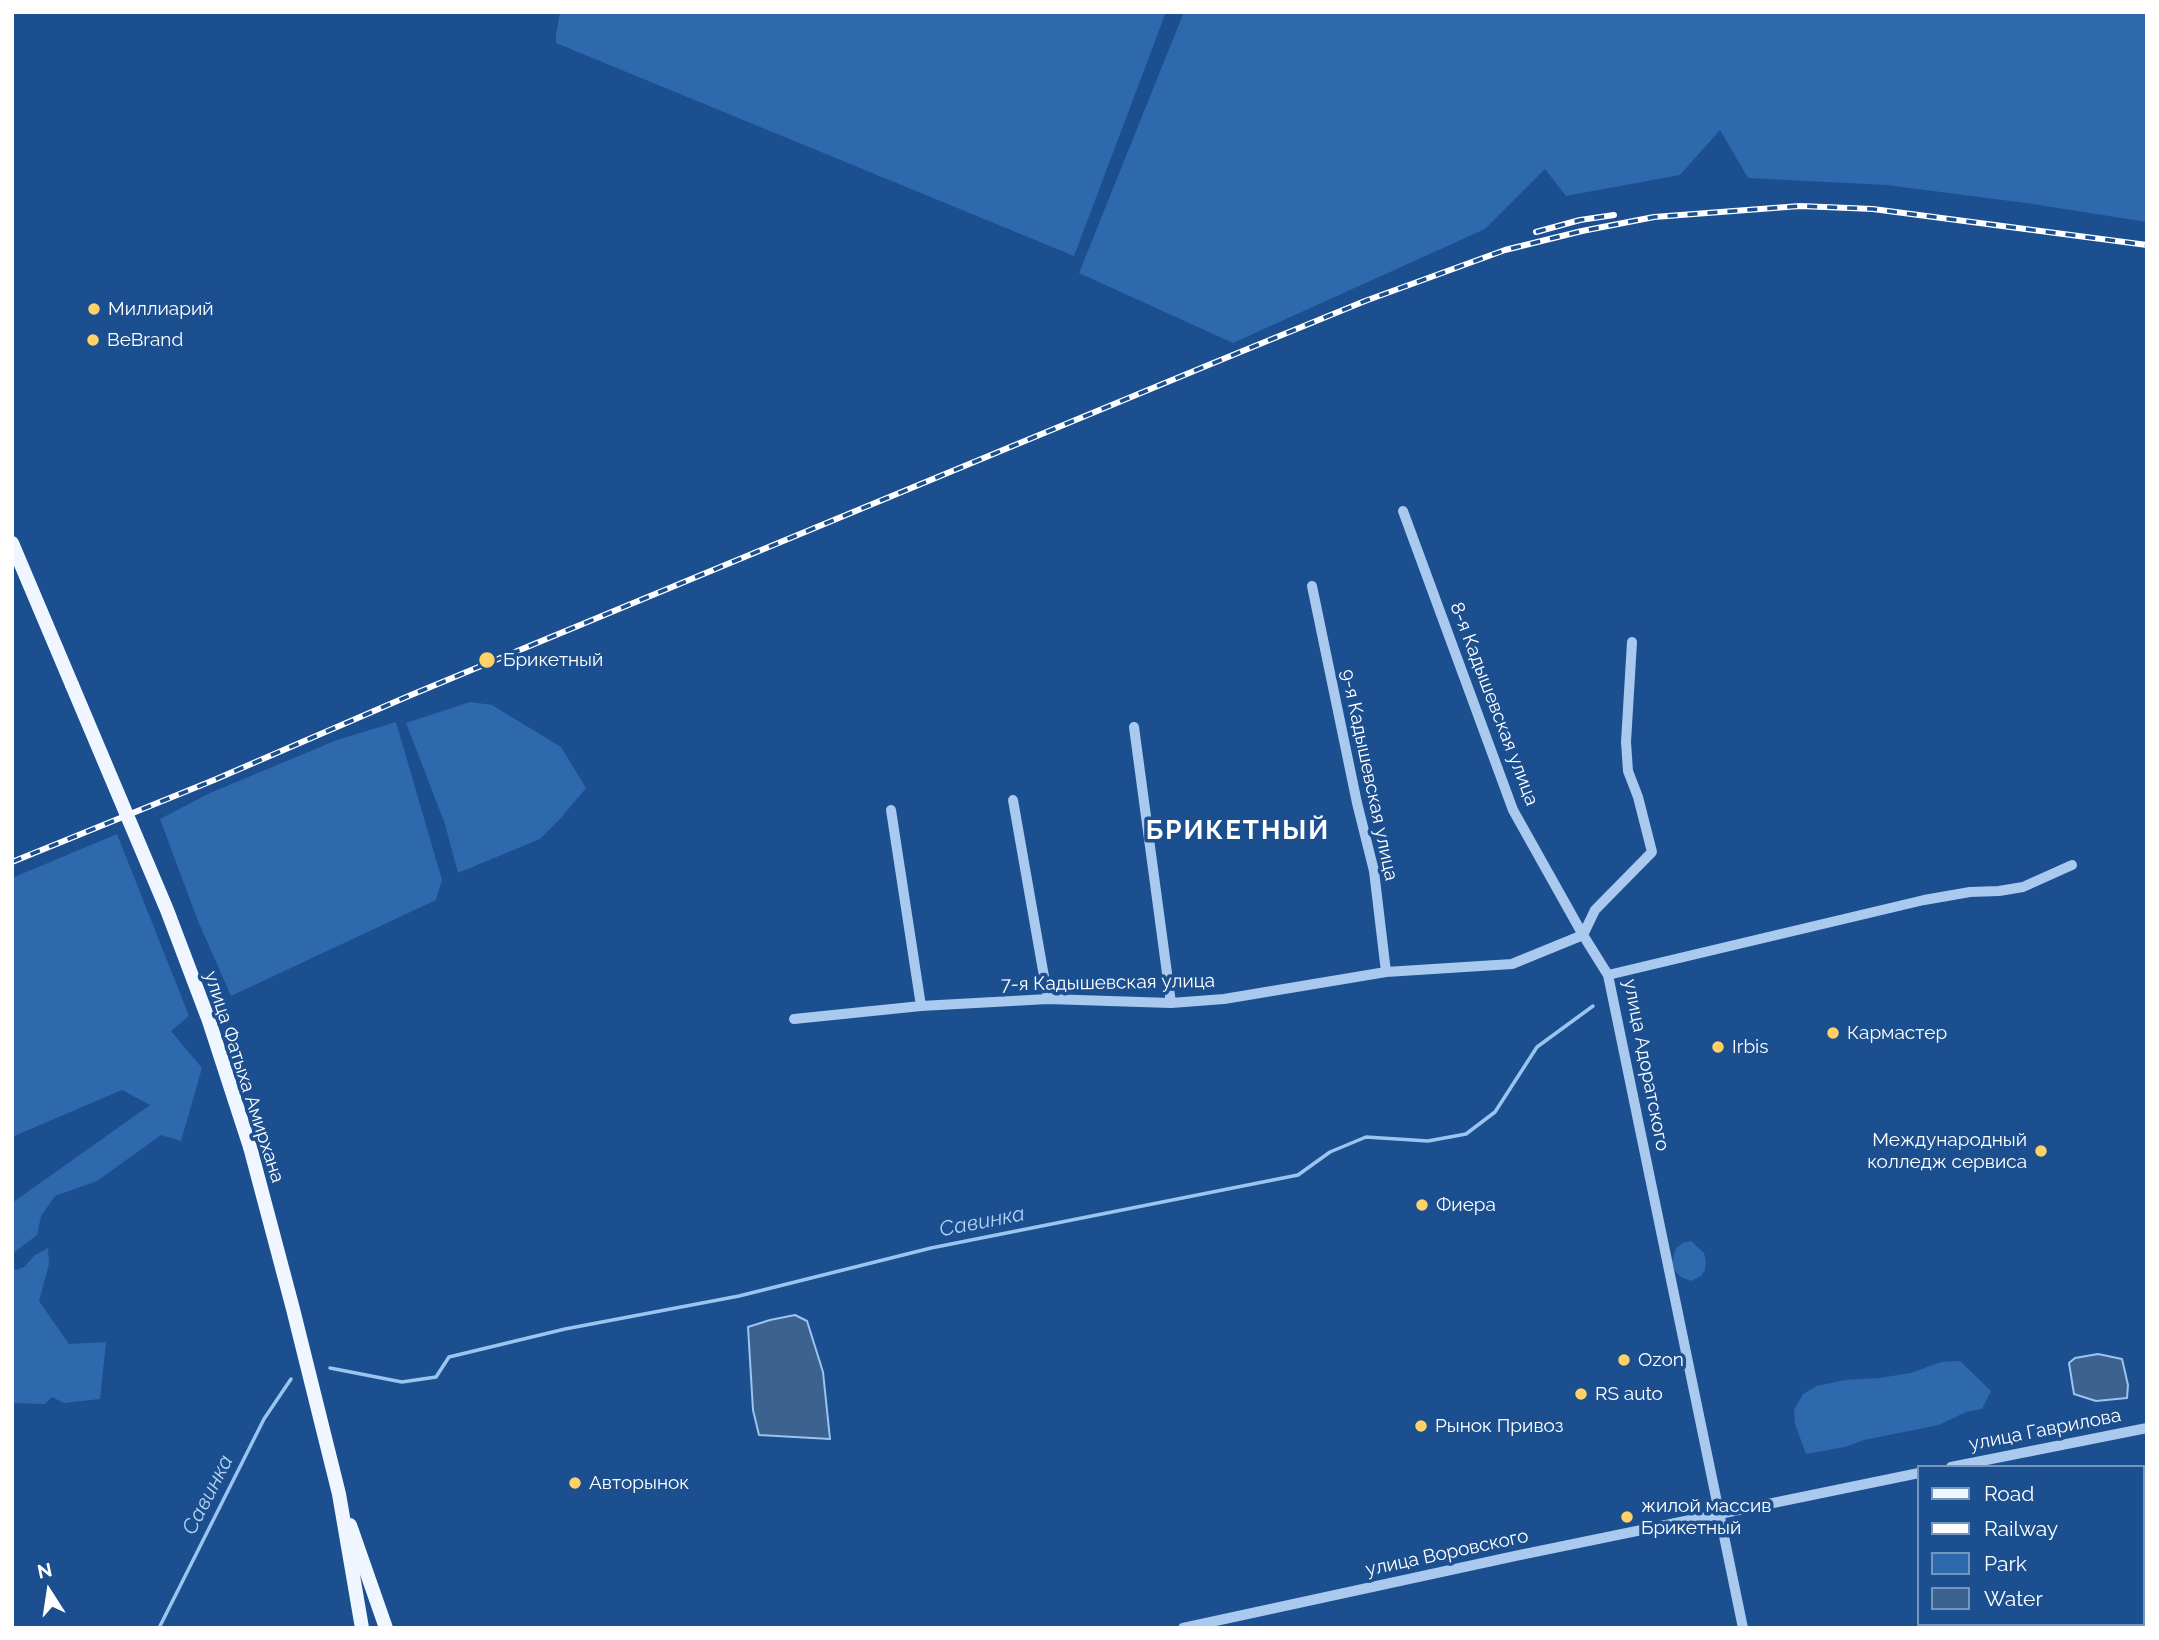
<!DOCTYPE html>
<meta charset="utf-8">
<style>
body{margin:0}
#map{position:relative;width:2159px;height:1640px;overflow:hidden;background:#1b4f8f;font-family:Raleway,sans-serif}
canvas{display:block}
.frame{position:absolute;inset:0;border:14px solid #fff;pointer-events:none}
.legend{position:absolute;left:1917px;top:1465px;width:228px;height:161px;box-sizing:border-box;background:#1b4f8f;border:2px solid #7695bc;margin:0;padding:9px 12px;list-style:none;font-size:21px;color:#fff}
.legend li{display:flex;align-items:center;gap:14px;height:35px}
.legend b{width:35px;border:2px solid #7695bc}
.north{position:absolute;left:14px;top:1556px;width:70px;height:70px;-webkit-text-stroke:5px #1b4f8f;paint-order:stroke;rotate:348deg;font-size:19px;font-weight:700;line-height:28px;text-align:center;color:#fff}
.north::after{content:'';display:block;margin:auto;width:24px;height:32px;background:#fff;clip-path:polygon(50% 0,100% 100%,50% 72%,0 100%)}
</style>
<div id="map">
<canvas width="2159" height="1640"></canvas>
<div class="frame"></div>
<ul class="legend">
<li><b style="height:9px;background:#f0f6ff"></b>Road</li>
<li><b style="height:9px;background:#fff"></b>Railway</li>
<li><b style="height:19px;background:#2e69ad"></b>Park</li>
<li><b style="height:19px;background:#3c6290"></b>Water</li>
</ul>
<div class="north">N</div>
</div>
<script>
const ctx = document.querySelector('canvas').getContext('2d');
ctx.lineJoin = 'round';
function fill(path, color) {
  ctx.fillStyle = color;
  ctx.fill(path, 'evenodd');
}
function shape(rows) {
  const path = new Path2D();
  for (const r of rows) {
    path.moveTo(r[0], r[1]);
    for (let i = 2; i < r.length; i += 2) path.lineTo(r[i], r[i + 1]);
  }
  return path;
}
function strokePath(path, color, width, dash) {
  ctx.strokeStyle = color;
  ctx.lineWidth = width;
  ctx.lineCap = dash ? 'butt' : 'round';
  ctx.setLineDash(dash || []);
  ctx.stroke(path);
}
function drawText(font, color, halo, rows, align = 'center') {
  ctx.font = font + ' Raleway,sans-serif';
  ctx.lineWidth = 7;
  ctx.setLineDash([]);
  ctx.textBaseline = 'middle';
  ctx.strokeStyle = halo;
  ctx.fillStyle = color;
  for (const [text, x, y, turn = 0] of rows) {
    ctx.save();
    ctx.translate(x, y);
    ctx.rotate((+turn || 0) * Math.PI / 180);
    ctx.textAlign = isNaN(turn) ? turn : align;
    if (halo) ctx.strokeText(text, 0, 0);
    ctx.fillText(text, 0, 0);
    ctx.restore();
  }
}
const green = shape([
 [560,12,1166,12,1074,256,556,43,556,35],
 [1184,12,2147,12,2147,222,2026,203,1886,185,1748,178,1720,130,1680,175,1566,196,1545,169,1485,229,1233,343,1079,273],
 [470,702,492,705,561,747,586,788,561,818,540,839,458,873,445,824,406,723],
 [396,722,442,880,436,900,231,996,198,921,160,819,210,793,337,740],
 [117,834,189,1016,171,1031,202,1068,181,1141,161,1135,97,1181,55,1196,41,1216,37,1235,12,1254,12,1203,150,1105,122,1090,12,1137,12,878],
 [1691,1241,1704,1253,1706,1261,1705,1270,1701,1276,1691,1281,1681,1277,1675,1271,1672,1262,1676,1248,1683,1243],
 [48,1248,49,1264,39,1301,69,1344,106,1342,100,1399,64,1403,52,1397,45,1404,12,1403,12,1267,16,1270,24,1267,35,1255],
 [1960,1361,1991,1391,1982,1409,1966,1412,1939,1425,1864,1440,1845,1447,1806,1454,1795,1424,1794,1410,1803,1394,1817,1386,1845,1380,1879,1378,1911,1373,1941,1362]
]);
const water = shape([
 [795,1315,807,1321,823,1372,830,1439,759,1435,753,1410,748,1327,770,1320,795,1315],
 [2098,1354,2122,1359,2128,1385,2127,1398,2096,1401,2074,1394,2069,1363,2075,1358,2098,1354]
]);
const stream = shape([
 [330,1368,402,1382,436,1377,449,1357,565,1329,739,1296,931,1248,1298,1175,1330,1152,1366,1137,1428,1141,1466,1134,1495,1112,1537,1047,1593,1006],
 [159,1628,264,1419,291,1379]
]);
const minor = shape([
 [1403,511,1513,810,1583,935,1608,975,1743,1628],
 [1312,586,1357,803,1374,871,1386,972],
 [1134,727,1171,1003],
 [1013,800,1048,999],
 [891,810,921,1006],
 [1608,975,1924,900,1970,892,1999,891,2023,887,2072,865],
 [794,1019,921,1006,1048,999,1171,1003,1224,999,1386,972,1512,964,1583,935,1595,910,1652,852,1638,797,1628,771,1626,742,1632,642],
 [1951,1467,2147,1428],
 [1183,1628,1515,1556,1919,1473]
]);
const major = shape([
 [12,543,72,685],
 [250,1147,293,1309,339,1494,362,1628],
 [350,1525,386,1628]
]);
const rail = shape([
 [1536,232,1580,220,1614,215],
 [12,862,214,780,411,695,1206,366,1365,301,1505,250,1582,231,1654,217,1800,206,1873,209,2147,245]
]);
const majorBridge = shape([
 [72,685,167,910,209,1021,250,1147]
]);
const markers = [
 [94,309,7,"#ffd166"],
 [93,340,7,"#ffd166"],
 [487,660,9,"#ffd166"],
 [1833,1033,7,"#ffd166"],
 [1718,1047,7,"#ffd166"],
 [2041,1151,7,"#ffd166"],
 [1422,1205,7,"#ffd166"],
 [1624,1360,7,"#ffd166"],
 [1581,1394,7,"#ffd166"],
 [1421,1426,7,"#ffd166"],
 [575,1483,7,"#ffd166"],
 [1627,1517,7,"#ffd166"]
];
const poiNames = [
 ["Миллиарий",108,309],
 ["BeBrand",107,340],
 ["Брикетный",503,660],
 ["Кармастер",1847,1033],
 ["Irbis",1732,1047],
 ["Международный",2027,1140,"right"],
 ["колледж сервиса",2027,1162,"right"],
 ["Фиера",1436,1205],
 ["Ozon",1638,1360],
 ["RS auto",1595,1394],
 ["Рынок Привоз",1435,1426],
 ["Авторынок",589,1483],
 ["жилой массив",1641,1506],
 ["Брикетный",1641,1528]
];
const streetNames = [
 ["8-я Кадышевская улица",1494,704,69],
 ["9-я Кадышевская улица",1369,775,78],
 ["7-я Кадышевская улица",1108,983,-1],
 ["улица Адоратского",1646,1065,79],
 ["улица Фатыха Амирхана",244,1077,72],
 ["улица Гаврилова",2045,1430,-11],
 ["улица Воровского",1447,1553,-12]
];
const waterNames = [
 ["Савинка",982,1222,-11],
 ["Савинка",208,1495,-63]
];
const districtNames = [
 ["БРИКЕТНЫЙ",1238,831]
];
fill(green, '#2e69ad');
fill(water, '#3c6290');
strokePath(water, '#9cc4f0', 2);
strokePath(stream, '#9cc4f0', 3.5);
strokePath(minor, '#a9c9ee', 10);
strokePath(major, '#f0f6ff', 14);
strokePath(rail, '#fff', 6);
strokePath(rail, '#1b4f8f', 3.5, [10]);
strokePath(majorBridge, '#f0f6ff', 14);
for (const [x, y, r, color] of markers) {
  const dot = new Path2D();
  dot.arc(x, y, r, 0, 2 * Math.PI);
  ctx.fillStyle = color;
  ctx.fill(dot);
  strokePath(dot, '#1b4f8f', 2.5);
}
drawText('19px', '#fff', '#1b4f8f', poiNames, 'left');
drawText('19px', '#fff', '#1b4f8f', streetNames);
drawText('italic 21px', '#b5d3f5', '#1b4f8f', waterNames);
ctx.letterSpacing = '2px';
drawText('bold 26px', '#fff', '#1b4f8f', districtNames);
ctx.letterSpacing = '0px';
</script>
